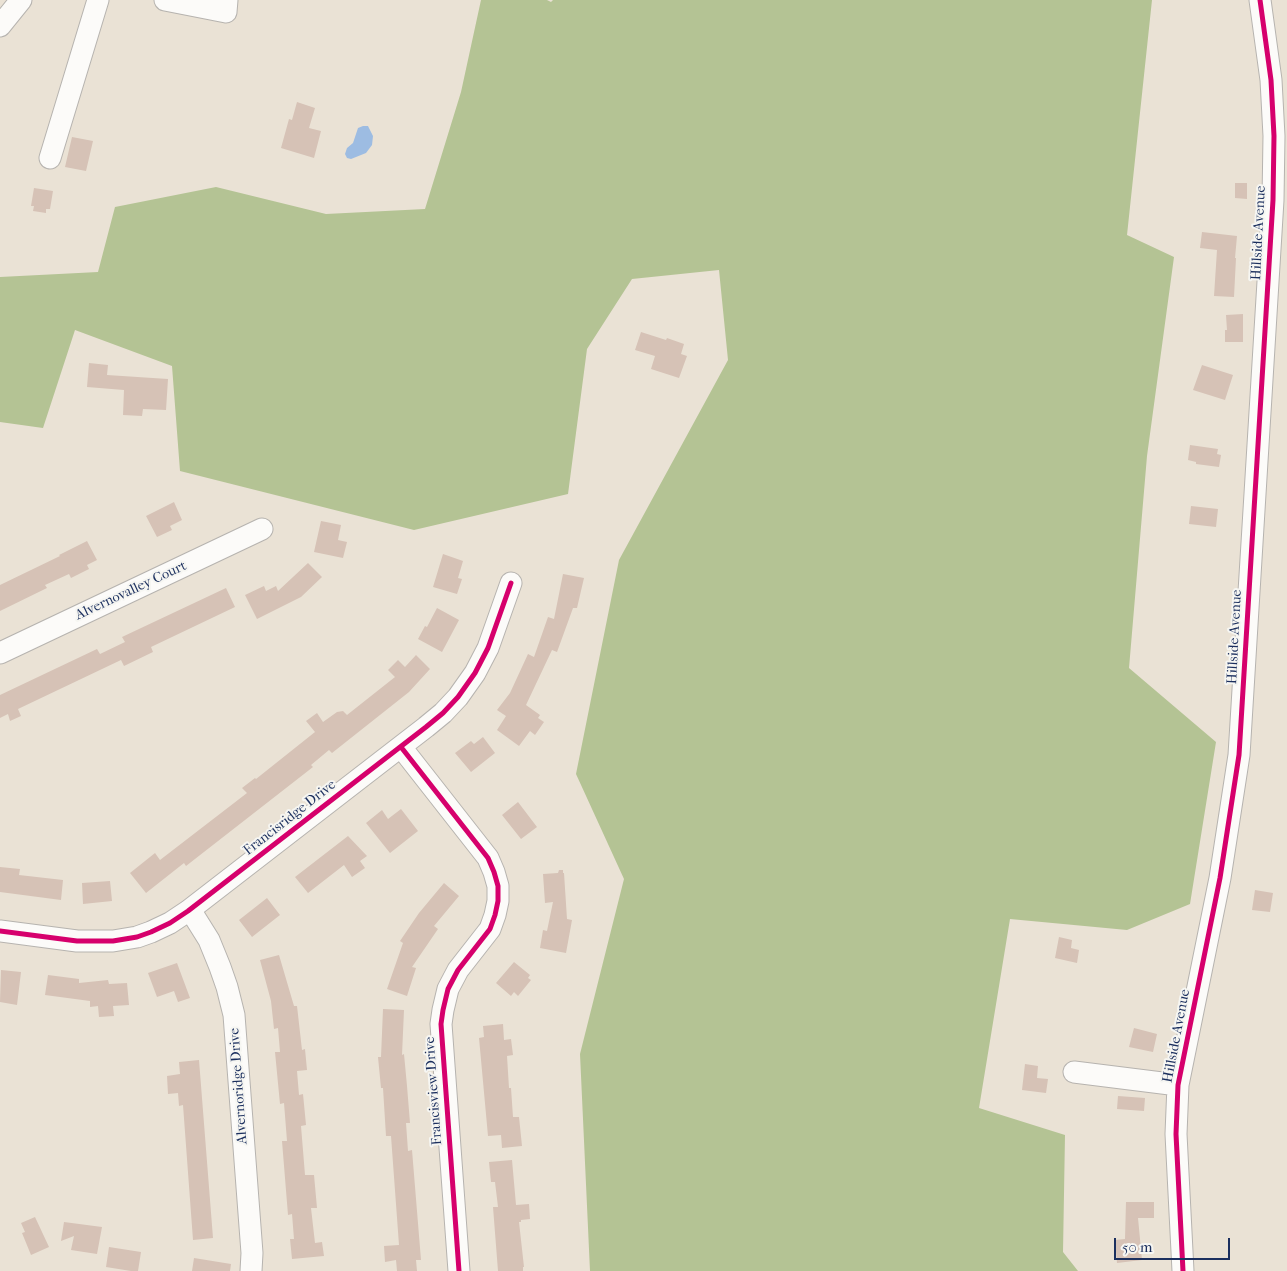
<!DOCTYPE html>
<style>
body{margin:0}
#map{position:relative;width:1287px;height:1271px;overflow:hidden;background:#eae2d5;font-family:"IM FELL French Canon",serif}
canvas{display:block}
.scale{position:absolute;left:1114px;top:1238px;width:116px;height:22px;box-sizing:border-box;border:2px solid #1b2f5e;border-top:0;padding-left:6px;font-size:15px;line-height:18px;white-space:nowrap;color:#1b2f5e;-webkit-text-stroke:4px #f6f6f2;paint-order:stroke}
</style>
<div id="map">
<canvas width="1287" height="1271"></canvas>
<div class="scale">50 m</div>
</div>
<script>
const ctx = document.querySelector('canvas').getContext('2d');
ctx.lineJoin = 'round';
function fill(path, color) {
  ctx.fillStyle = color;
  ctx.fill(path, 'evenodd');
}
function shape(rows) {
  const path = new Path2D();
  for (const r of rows) {
    path.moveTo(r[0], r[1]);
    for (let i = 2; i < r.length; i += 2) path.lineTo(r[i], r[i + 1]);
  }
  return path;
}
function strokePath(path, color, width, dash) {
  ctx.strokeStyle = color;
  ctx.lineWidth = width;
  ctx.lineCap = dash ? 'butt' : 'round';
  ctx.setLineDash(dash || []);
  ctx.stroke(path);
}
function drawText(font, color, halo, rows, align = 'center') {
  ctx.font = font + ' "IM FELL French Canon",serif';
  ctx.lineWidth = 4;
  ctx.setLineDash([]);
  ctx.textBaseline = 'middle';
  ctx.strokeStyle = halo;
  ctx.fillStyle = color;
  for (const [text, x, y, turn = 0] of rows) {
    ctx.save();
    ctx.translate(x, y);
    ctx.rotate((+turn || 0) * Math.PI / 180);
    ctx.textAlign = isNaN(turn) ? turn : align;
    if (halo) ctx.strokeText(text, 0, 0);
    ctx.fillText(text, 0, 0);
    ctx.restore();
  }
}
const forest = shape([
 [481,0,547,0,551,2,553,0,1152,0,1127,235,1174,257,1147,456,1129,668,1216,742,1190,904,1127,930,1010,919,979,1108,1065,1135,1063,1252,1078,1271,590,1271,580,1054,624,879,576,774,619,560,728,360,719,270,632,279,587,349,568,494,414,530,180,471,172,366,75,330,43,428,0,422,0,277,98,272,115,207,216,187,326,214,425,209,461,92]
]);
const water = shape([
 [363,126,368,126,373,136,372,145,366,153,351,159,347,158,345,154,347,148,353,143,358,128]
]);
const building = shape([
 [297,102,315,108,309,128,321,131,314,158,281,148,289,119,292,120],
 [72,137,93,141,86,171,65,167],
 [1235,183,1247,183,1247,199,1235,198],
 [34,188,53,191,50,209,46,209,46,213,33,211,34,206,31,206],
 [1202,232,1237,236,1235,258,1236,258,1234,297,1214,296,1217,250,1200,248],
 [1243,314,1243,342,1225,342,1225,330,1227,330,1226,315],
 [641,332,666,340,667,338,684,344,681,354,687,356,679,378,651,369,655,356,635,350],
 [89,363,108,365,107,375,168,379,166,410,143,409,142,416,123,415,124,390,87,387],
 [1202,365,1233,375,1225,400,1193,390],
 [1190,445,1218,449,1217,454,1221,455,1219,467,1196,464,1196,462,1188,460],
 [174,502,182,520,170,526,172,530,157,537,146,516],
 [1191,506,1218,509,1216,527,1189,524],
 [321,521,341,525,338,540,347,542,343,558,314,552],
 [87,541,97,560,87,565,89,569,71,578,69,574,45,585,47,588,0,611,0,585,60,556,59,555],
 [443,554,463,561,458,578,462,579,457,594,433,587],
 [308,563,322,577,301,597,257,619,245,595,264,586,266,591,276,586,278,591],
 [563,574,584,578,577,608,573,608,557,652,552,650,526,705,540,715,538,718,544,722,535,735,530,731,519,746,497,730,506,716,497,710,510,693,528,654,534,657,548,617,554,619],
 [226,588,235,607,151,647,153,652,124,666,121,660,18,709,21,716,10,721,8,714,0,718,0,695,97,649,100,654,125,642,122,637],
 [437,608,459,620,442,652,418,639,425,626,427,627],
 [416,655,430,669,409,692,332,753,329,750,311,765,313,767,186,866,184,863,146,893,130,873,155,853,160,860,247,793,242,788,255,778,256,779,315,732,306,721,317,713,323,722,337,712,343,711,347,715,395,677,388,670,398,660,405,667],
 [483,737,495,753,471,772,455,753,471,741,474,744],
 [518,802,537,827,521,839,502,815],
 [401,809,418,831,390,853,366,823,382,810,388,819],
 [348,836,367,856,360,861,365,868,352,877,344,865,308,893,295,877],
 [0,867,20,869,19,875,63,880,61,900,0,892],
 [559,870,563,870,563,873,564,873,567,919,572,920,566,953,540,948,543,930,547,931,553,902,545,903,543,874,558,873],
 [110,881,112,901,83,904,82,883],
 [444,883,459,896,434,926,438,929,412,967,416,968,407,996,387,989,403,943,400,941,419,913],
 [1255,890,1273,893,1270,912,1252,910],
 [267,898,280,915,252,937,239,920],
 [1059,937,1072,940,1071,948,1079,950,1077,963,1055,958],
 [279,955,294,1006,297,1006,302,1050,305,1049,307,1070,297,1071,299,1095,303,1094,306,1125,301,1126,305,1175,314,1175,317,1208,311,1208,315,1243,322,1242,324,1256,292,1259,290,1239,294,1239,292,1214,288,1215,282,1141,287,1141,284,1103,280,1104,275,1052,280,1052,278,1028,274,1029,271,1001,260,960],
 [514,962,530,975,528,978,531,980,518,996,514,992,511,996,496,983],
 [177,963,190,998,178,1002,174,991,157,997,148,973],
 [1,970,21,972,17,1005,0,1002],
 [48,975,79,979,79,983,108,980,109,984,127,983,129,1005,113,1006,114,1016,99,1017,98,1006,90,1007,90,1001,45,995],
 [383,1009,404,1010,402,1055,404,1054,407,1086,410,1123,406,1123,408,1151,412,1150,421,1260,416,1260,417,1271,397,1271,396,1260,385,1262,384,1246,399,1245,391,1136,386,1136,383,1088,381,1088,378,1057,381,1057],
 [503,1024,504,1040,511,1039,513,1055,507,1056,509,1088,511,1088,513,1117,519,1117,522,1146,502,1148,501,1135,488,1136,479,1038,484,1037,483,1026],
 [1134,1028,1157,1034,1153,1052,1129,1047],
 [199,1060,213,1238,193,1240,183,1105,179,1106,178,1093,168,1094,167,1076,180,1074,179,1062],
 [1025,1064,1038,1066,1037,1078,1048,1079,1046,1093,1022,1090],
 [1118,1096,1145,1098,1144,1111,1117,1109],
 [512,1160,516,1205,529,1204,530,1219,521,1220,521,1222,519,1222,524,1267,523,1267,523,1271,498,1271,493,1207,498,1207,495,1182,491,1182,489,1162],
 [1126,1202,1154,1202,1154,1218,1138,1218,1142,1260,1117,1263,1115,1240,1125,1239],
 [35,1217,49,1247,31,1255,22,1233,25,1232,21,1223],
 [64,1222,102,1227,97,1254,71,1250,74,1236,61,1241],
 [109,1247,141,1252,138,1271,131,1271,106,1267],
 [194,1258,231,1264,230,1271,192,1271]
]);
const minor = shape([
 [165,0,226,12,227,0],
 [0,26,21,0],
 [50,158,98,0],
 [0,653,262,529],
 [401,747,488,858,494,872,498,886,498,901,495,915,490,929,458,970,448,989,443,1010,441,1024,459,1271],
 [188,911,194,916,209,940,220,967,227,987,234,1015,252,1253,251,1271],
 [0,931,77,941,113,941,137,937,151,932,170,923,188,911,426,727,443,713,458,697,475,673,488,648,511,583],
 [1074,1072,1178,1085],
 [1183,1271,1176,1134,1178,1085,1220,878,1239,755,1273,200,1274,136,1271,80,1260,0]
]);
const cycleway = shape([
 [401,747,488,858,494,872,498,886,498,901,495,915,490,929,458,970,448,989,443,1010,441,1024,459,1271],
 [0,931,77,941,113,941,137,937,151,932,170,923,188,911,426,727,443,713,458,697,475,673,488,648,511,583],
 [1183,1271,1176,1134,1178,1085,1220,878,1239,755,1273,200,1274,136,1271,80,1260,0]
]);
const streetNames = [
 ["Hillside Avenue",1259,233,-87],
 ["Alvernovalley Court",131,591,-25],
 ["Hillside Avenue",1235,637,-87],
 ["Francisridge Drive",290,818,-38],
 ["Hillside Avenue",1177,1036,-79],
 ["Alvernoridge Drive",239,1086,-94],
 ["Francisview Drive",434,1091,-94]
];
fill(forest, '#b4c394');
fill(water, '#9dbce2');
fill(building, '#d6c2b6');
strokePath(minor, '#b6b3af', 23);
strokePath(minor, '#fcfbf9', 21);
strokePath(cycleway, '#d6006c', 5);
drawText('14px', '#1b2f5e', '#f6f6f2', streetNames);
</script>
